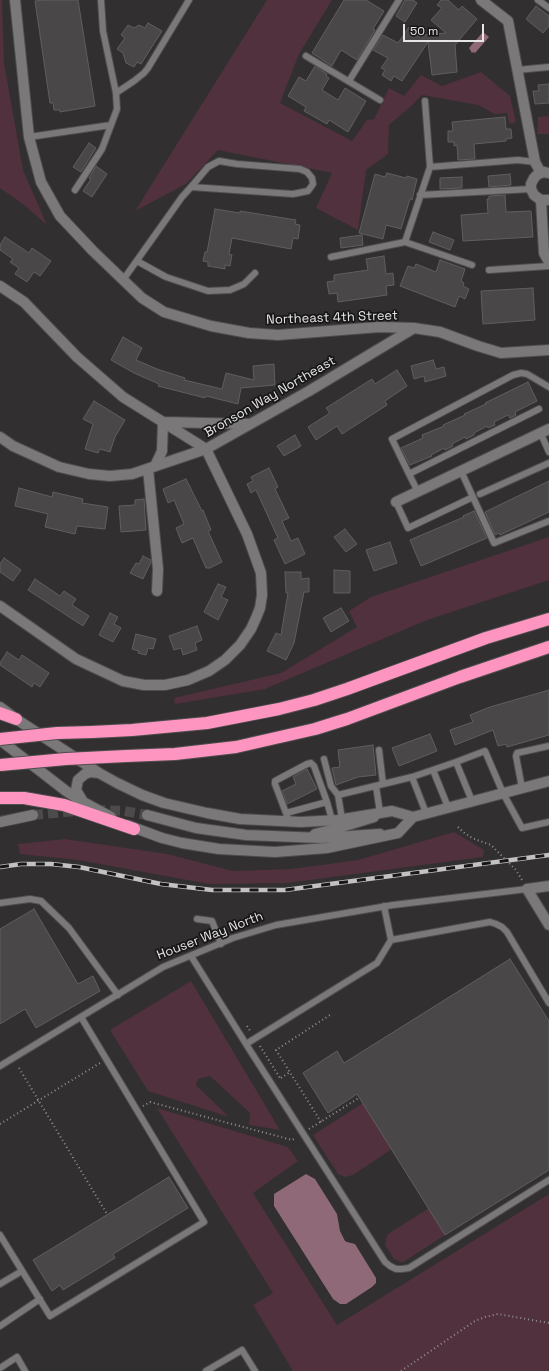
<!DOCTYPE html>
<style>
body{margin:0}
#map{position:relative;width:549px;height:1371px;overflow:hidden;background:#312f2f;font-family:"Space Grotesk",sans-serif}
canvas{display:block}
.scale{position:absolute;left:403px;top:24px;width:81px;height:18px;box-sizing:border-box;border:2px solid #e7e5e6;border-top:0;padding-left:5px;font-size:12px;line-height:14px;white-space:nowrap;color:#e7e5e6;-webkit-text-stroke:3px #181718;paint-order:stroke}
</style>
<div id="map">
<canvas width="549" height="1371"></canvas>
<div class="scale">50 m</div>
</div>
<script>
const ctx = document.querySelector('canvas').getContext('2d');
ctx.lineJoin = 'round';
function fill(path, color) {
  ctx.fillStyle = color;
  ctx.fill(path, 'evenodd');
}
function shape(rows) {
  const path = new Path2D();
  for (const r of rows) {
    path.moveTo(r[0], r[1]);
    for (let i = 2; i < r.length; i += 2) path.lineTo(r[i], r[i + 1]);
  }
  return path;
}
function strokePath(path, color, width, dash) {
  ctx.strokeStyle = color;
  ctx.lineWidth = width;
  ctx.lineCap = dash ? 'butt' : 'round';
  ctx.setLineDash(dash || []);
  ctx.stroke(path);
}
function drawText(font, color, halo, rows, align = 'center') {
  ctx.font = font + ' "Space Grotesk",sans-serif';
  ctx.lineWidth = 3.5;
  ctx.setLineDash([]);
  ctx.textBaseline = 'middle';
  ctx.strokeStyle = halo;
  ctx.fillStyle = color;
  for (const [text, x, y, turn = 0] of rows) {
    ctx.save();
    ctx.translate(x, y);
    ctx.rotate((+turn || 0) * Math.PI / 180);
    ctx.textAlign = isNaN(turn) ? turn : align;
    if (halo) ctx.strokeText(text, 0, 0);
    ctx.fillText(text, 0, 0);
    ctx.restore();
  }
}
const green = shape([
 [0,0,2,0,4,63,23,170,47,225,24,205,0,188],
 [267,0,332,0,299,54,280,103,352,141,367,120,374,119,389,88,404,96,421,75,442,86,481,72,510,96,516,122,509,124,507,113,495,114,478,105,422,95,410,107,389,125,388,154,366,170,358,230,316,208,332,173,218,150,186,184,135,211],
 [549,116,549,134,537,134,538,117],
 [549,537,549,580,427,620,265,689,175,704,174,698,281,673,357,627,349,611,371,597],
 [454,832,484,850,483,857,288,883,209,884,78,860,20,854,18,844,65,839,167,854,233,871,291,869,358,860],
 [191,981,280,1130,249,1125,250,1113,210,1076,198,1079,196,1085,229,1117,148,1091,110,1030],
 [363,1103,392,1149,353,1175,345,1177,338,1174,313,1135],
 [157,1108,288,1147,298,1161,253,1193,337,1325,549,1194,549,1371,293,1371,253,1305,273,1293],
 [429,1208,445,1235,405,1261,401,1262,394,1259,385,1245,386,1239,388,1234]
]);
const water = shape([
 [483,32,489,37,475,53,473,52,472,53,469,48],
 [306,1174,315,1179,337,1214,340,1231,345,1241,347,1242,355,1244,376,1278,376,1283,372,1287,346,1304,340,1304,333,1299,274,1206,274,1194]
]);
const building = shape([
 [43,0,78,0,95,106,60,112,60,110,54,110,53,103,50,103,35,1,43,0],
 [344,0,366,0,384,11,373,29,375,30,357,60,341,50,332,66,312,53,344,0],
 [405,0,413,0,417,3,405,22,396,16,405,0],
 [441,0,448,0,459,10,462,6,477,19,455,45,457,72,432,75,428,42,402,81,394,76,391,81,382,75,385,70,381,68,388,58,373,50,383,35,398,43,409,27,422,35,446,33,431,20,442,8,437,5,441,0],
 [536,6,549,16,549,26,543,33,526,19,536,6],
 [148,23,162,31,141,64,137,62,134,67,126,63,123,53,117,49,125,38,121,35,128,25,134,28,139,25,145,28,148,23],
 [315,66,327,74,326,76,329,78,322,90,338,100,345,88,366,101,348,132,329,120,327,124,304,111,306,107,288,96,299,77,306,81,315,66],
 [549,84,549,103,535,104,533,91,539,91,538,85,549,84],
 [505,117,506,129,511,129,512,138,506,139,506,141,474,144,475,159,458,160,457,145,454,146,454,142,448,142,448,131,453,131,452,122,505,117],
 [89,143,96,148,81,172,73,167,89,143],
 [96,166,107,174,92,197,83,191,91,179,89,178,96,166],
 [387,173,406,178,407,176,417,179,412,200,410,199,401,229,386,225,383,239,359,233,375,174,385,177,387,173],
 [510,174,511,185,489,187,488,176,510,174],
 [462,177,462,188,440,189,440,178,462,177],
 [505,195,506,212,531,211,533,237,463,241,461,215,488,213,487,199,489,199,489,196,505,195],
 [215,209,240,213,240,211,296,220,295,224,300,225,298,239,293,238,291,249,232,238,229,254,232,255,230,266,225,265,225,269,208,266,208,262,203,261,205,252,207,252,215,209],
 [433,232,454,240,450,250,429,242,433,232],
 [362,235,363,245,341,248,340,238,362,235],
 [5,237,29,253,32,248,51,261,40,276,34,272,27,282,15,274,19,268,10,262,13,259,0,250,0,245,5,237],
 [384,256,386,274,393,273,394,285,386,286,387,295,338,302,337,293,329,294,327,282,334,281,334,275,368,270,366,259,384,256],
 [440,260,465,269,461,281,464,283,463,286,469,289,465,299,459,296,455,307,400,286,408,266,414,268,416,264,436,272,440,260],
 [533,288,535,320,483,324,481,291,533,288],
 [123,337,142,348,136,360,157,369,185,378,184,380,222,389,226,373,254,380,253,366,274,364,275,385,241,388,238,404,206,396,205,398,158,386,159,384,134,373,111,360,123,337],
 [433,360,436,369,444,367,446,376,425,382,424,376,414,379,411,366,433,360],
 [397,370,407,386,385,401,387,405,342,434,337,426,316,440,308,427,330,413,326,408,372,379,375,384,397,370],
 [528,382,537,401,515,412,516,415,510,418,508,415,494,422,495,425,488,428,487,426,474,433,474,435,466,439,465,437,452,444,453,446,445,450,444,448,431,455,432,456,410,465,401,448,423,438,422,435,444,426,443,425,465,415,464,414,486,404,485,403,528,382],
 [94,401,125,420,115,437,110,452,100,449,98,453,85,449,93,424,83,419,94,401],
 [295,435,301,446,284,456,277,446,295,435],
 [269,468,278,487,275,489,289,518,282,521,291,541,298,538,305,554,285,564,274,540,278,538,256,490,251,493,247,484,253,481,251,477,269,468],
 [186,479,202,511,203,510,211,530,208,531,222,562,210,568,206,568,193,538,182,543,176,528,184,524,174,500,168,503,163,489,186,479],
 [549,481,549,512,500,535,499,533,495,535,485,512,549,481],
 [19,488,52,497,53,492,83,499,82,503,108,507,105,529,77,526,75,534,45,527,48,514,15,506,19,488],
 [144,499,146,530,121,532,119,506,135,505,135,500,144,499],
 [474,511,487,538,421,566,410,540,464,517,463,516,474,511],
 [345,529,357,544,346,552,334,537,345,529],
 [390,542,397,563,374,571,366,550,390,542],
 [143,556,151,560,151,562,143,579,130,573,136,563,139,564,143,556],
 [4,558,21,570,13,581,0,572,0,564,4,558],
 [334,570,350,571,350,593,334,593,334,570],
 [285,572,301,572,301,579,309,578,309,592,304,592,294,643,286,660,267,651,276,633,281,635,288,593,286,593,285,572],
 [35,579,60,596,64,591,76,599,72,605,89,616,83,626,28,590,35,579],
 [218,584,226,587,221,597,228,600,218,620,204,612,218,584],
 [341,608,349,621,331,632,323,618,341,608],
 [110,613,118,617,114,624,121,628,113,642,99,635,110,613],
 [197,626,202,640,195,643,197,650,183,655,181,648,174,650,169,636,197,626],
 [136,634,156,639,153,649,148,648,146,655,138,653,139,651,132,649,136,634],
 [7,652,19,660,22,655,49,673,40,687,34,683,32,687,0,665,0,663,7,652],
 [549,690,549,735,507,747,506,744,498,746,493,730,455,745,450,730,473,722,470,715,490,707,549,690],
 [430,734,437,751,399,766,392,748,430,734],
 [373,745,376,775,358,777,336,785,332,768,340,767,338,750,373,745],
 [307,769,317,789,287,804,282,791,296,784,293,777,307,769],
 [34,909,78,984,93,976,100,991,36,1028,25,1009,0,1024,0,929,34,909],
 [510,959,549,1021,549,1170,445,1235,357,1094,328,1113,303,1073,337,1051,344,1063,510,959],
 [169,1177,188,1208,113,1254,115,1258,63,1290,60,1285,52,1291,33,1260,169,1177]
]);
const tertiaryTunnel = shape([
 [95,810,124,811,147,815],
 [33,815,77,811]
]);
const path = shape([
 [458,827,463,832,472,838,491,845,516,870,522,880],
 [247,1026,251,1032],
 [260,1046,280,1078],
 [19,1068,107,1214],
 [281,1078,290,1072],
 [143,1106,150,1102,292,1140,296,1138],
 [321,1122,276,1050,330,1015],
 [0,1124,100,1063],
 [309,1129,359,1098],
 [401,1371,475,1321,485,1317,498,1314,549,1323]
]);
const service = shape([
 [538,0,549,8],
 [306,56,380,100],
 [517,70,549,67],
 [349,81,399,0],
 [116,93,134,81,144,73,148,68,189,0],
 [29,137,111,125],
 [430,167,518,160,535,162],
 [75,190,102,149,117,109,116,93,103,31,101,0],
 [420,195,531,189],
 [405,242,430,167,425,101],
 [331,257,405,242,472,265],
 [137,261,166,277,208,291,230,290,244,284,255,273],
 [489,270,549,266],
 [123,280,182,197,191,187,208,167,219,161,237,164,300,169,307,172,312,178,313,184,308,191,293,194,191,187],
 [541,434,549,452],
 [461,471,494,543,549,521],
 [409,474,392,439,513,375,521,373,527,374,549,387],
 [418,492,409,474,539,409],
 [480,494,549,463],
 [396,502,408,528,473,497],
 [379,750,383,784],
 [324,759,331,786,338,795,342,819],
 [456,762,485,751,503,793,522,828,549,822],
 [433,770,448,807],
 [412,777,426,813],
 [376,786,380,813],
 [522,788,516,756,517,753,549,746],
 [338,795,412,777,456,762,472,801],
 [286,813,327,802],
 [289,821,275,784,275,781,307,764,311,763,314,766,327,802,332,820],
 [0,903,30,899,41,901,69,928,118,995],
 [197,919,212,921,221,944],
 [391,940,490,922,496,924,502,927,507,932,549,1003],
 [191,956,246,1044,377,963,391,940,384,906],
 [246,1044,385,1262,390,1266,396,1269,402,1269,409,1268,549,1180],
 [0,1066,163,967,233,938,276,925,393,905,527,889],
 [0,1235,50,1316,204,1222,81,1017],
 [0,1284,22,1271],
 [0,1326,40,1299],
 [0,1368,17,1357,25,1371],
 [206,1371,242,1350,255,1371]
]);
const minor = shape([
 [481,0,508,21,535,162,541,173],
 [549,173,544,172,538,174,534,178,531,184,531,189,534,195,538,198,541,200,549,200],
 [541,200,544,253,549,262],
 [0,286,24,302,77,357,123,397,206,449],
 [0,437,13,446,59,467,89,474,110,476,132,474,206,449,309,391,414,328],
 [155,466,162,451,163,422,250,424],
 [148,469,158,569,157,591],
 [396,502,549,429],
 [0,606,76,659,123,681,144,685,165,685,188,680,209,671,225,660,240,645,251,629,256,618,260,608,262,595,261,573,247,534,206,449]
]);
const tertiary = shape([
 [15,0,29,137,41,182,60,216,93,251,142,298,164,312,211,326,249,333,278,335,379,327,414,328,440,332,478,346,501,353,549,350],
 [147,815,196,828,246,835,321,838,380,834],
 [0,822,33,815],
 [315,834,335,829,374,817],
 [549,886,527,889,549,925]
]);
const secondary = shape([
 [0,707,16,719,99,773,117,783,142,795,164,803,207,813,240,819,301,822,338,820,392,811,413,817,549,781],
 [0,740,66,791,83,802,111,817],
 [82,800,76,790,78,780,85,774,90,772,99,773],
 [127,825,162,838,182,843,219,849,275,852,327,848,398,833,413,817]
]);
const motorway = shape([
 [0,713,16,719],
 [92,732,132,730,207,723,279,709,314,700,347,689,486,638,549,619],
 [126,756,175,754,236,747,315,729,347,719,460,677,549,647],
 [0,798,24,798,64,805,134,829]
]);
const rail = shape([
 [0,867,21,864,51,864,79,867,161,884,212,890,285,890,549,855]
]);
const motorwayBridge = shape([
 [0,739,57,733,92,732],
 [0,765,66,759,126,756]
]);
const streetNames = [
 ["Northeast 4th Street",332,318,-2],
 ["Bronson Way Northeast",270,397,-30],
 ["Houser Way North",210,936,-21]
];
fill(green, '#50313d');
fill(water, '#8f6977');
fill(building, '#4a4748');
strokePath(building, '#615e5f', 1);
strokePath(tertiaryTunnel, '#4c4a4a', 10, [10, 5]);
strokePath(service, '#4f4d4e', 8);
strokePath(minor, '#4f4d4e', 12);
strokePath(tertiary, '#4f4d4e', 12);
strokePath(secondary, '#4f4d4e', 12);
strokePath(motorway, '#4f4d4e', 14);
strokePath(path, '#939192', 2, [1, 3]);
strokePath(service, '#7b7879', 6);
strokePath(minor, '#7b7879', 10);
strokePath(tertiary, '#7b7879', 10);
strokePath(secondary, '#7b7879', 10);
strokePath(motorway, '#fe95c0', 12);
strokePath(rail, '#c3c1c2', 4.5);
strokePath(rail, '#181718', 3, [9]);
strokePath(motorwayBridge, '#4f4d4e', 14, []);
strokePath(motorwayBridge, '#fe95c0', 12);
drawText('13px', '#e7e5e6', '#181718', streetNames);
</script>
